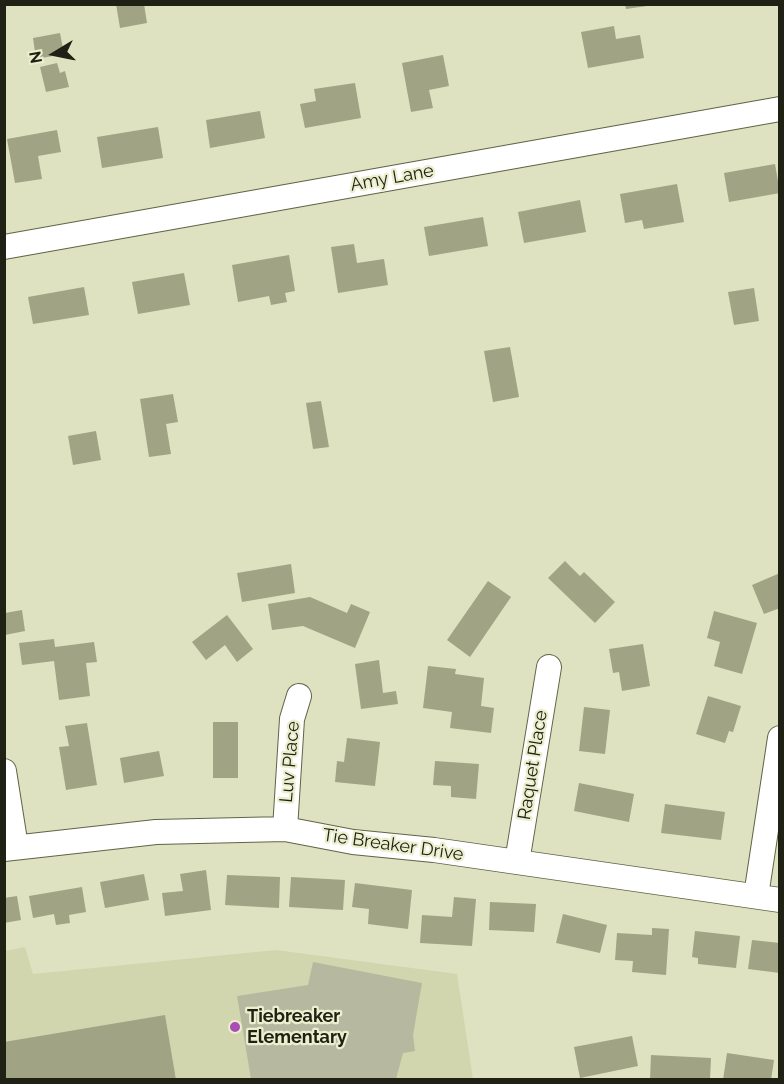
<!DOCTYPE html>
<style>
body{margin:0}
#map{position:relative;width:784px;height:1084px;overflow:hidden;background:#dee2c1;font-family:Raleway,sans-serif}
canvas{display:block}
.frame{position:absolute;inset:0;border:6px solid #202115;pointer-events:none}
.north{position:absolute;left:24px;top:24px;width:60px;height:60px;-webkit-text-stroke:4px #ebefce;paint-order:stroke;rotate:260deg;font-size:16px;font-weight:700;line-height:24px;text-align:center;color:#202115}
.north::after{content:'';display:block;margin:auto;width:21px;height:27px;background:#202115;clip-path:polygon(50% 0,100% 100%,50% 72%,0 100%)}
</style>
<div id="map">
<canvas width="784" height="1084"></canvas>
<div class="frame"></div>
<div class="north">N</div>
</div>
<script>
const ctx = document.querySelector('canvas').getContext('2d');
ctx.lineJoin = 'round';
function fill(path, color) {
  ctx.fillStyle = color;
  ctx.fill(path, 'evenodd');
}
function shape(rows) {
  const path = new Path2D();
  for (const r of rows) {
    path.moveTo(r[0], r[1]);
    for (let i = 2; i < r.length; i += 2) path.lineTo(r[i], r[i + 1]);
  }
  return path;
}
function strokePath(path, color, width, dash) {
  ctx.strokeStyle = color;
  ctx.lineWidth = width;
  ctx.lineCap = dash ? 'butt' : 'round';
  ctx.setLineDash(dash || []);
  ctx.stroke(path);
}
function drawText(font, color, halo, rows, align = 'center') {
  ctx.font = font + ' Raleway,sans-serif';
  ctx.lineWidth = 4.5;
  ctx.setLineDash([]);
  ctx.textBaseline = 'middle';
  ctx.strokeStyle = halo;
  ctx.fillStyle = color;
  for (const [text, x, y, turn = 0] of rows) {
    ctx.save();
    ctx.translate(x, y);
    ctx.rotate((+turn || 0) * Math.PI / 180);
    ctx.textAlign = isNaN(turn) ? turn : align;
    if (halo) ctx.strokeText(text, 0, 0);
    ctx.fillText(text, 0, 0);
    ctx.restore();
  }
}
const built = shape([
 [25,947,33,974,276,950,457,974,473,1079,5,1080,5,951]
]);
const green = shape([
 [313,962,422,983,413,1035,415,1051,403,1053,396,1079,251,1079,237,996,308,985]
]);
const building = shape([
 [116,4,144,4,147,23,120,28],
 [625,4,647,4,647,6,626,9],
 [614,26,616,39,640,35,644,58,588,68,581,32],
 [60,33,64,54,36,59,33,38],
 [443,55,449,86,429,90,433,108,411,112,402,63],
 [57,63,60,73,65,71,69,87,46,92,40,67],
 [355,83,361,118,305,128,300,104,316,101,314,89],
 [260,111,265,138,210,148,206,120],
 [158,127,163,158,102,168,97,137],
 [57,130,61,152,38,156,42,179,15,183,7,139],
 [775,164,780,193,729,202,724,173],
 [677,184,684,222,644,229,642,220,625,223,620,194],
 [580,200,586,232,524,243,518,212],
 [483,217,488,246,429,256,424,227],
 [354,244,357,263,384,259,388,285,338,293,331,247],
 [289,255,295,291,285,293,287,302,271,305,269,296,238,302,232,265],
 [184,273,190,305,138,314,132,282],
 [84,287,89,315,33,324,28,297],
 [754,288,759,321,734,325,728,292],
 [510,347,519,397,493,402,484,351],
 [173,394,178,422,166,424,171,454,149,457,140,399],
 [321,401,329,447,313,449,306,403],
 [96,431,101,460,73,465,68,436],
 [565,561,580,576,584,572,615,602,595,623,548,578],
 [291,564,295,593,242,602,237,573],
 [780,573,780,608,764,614,752,585],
 [488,581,511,597,470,657,447,640],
 [310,597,347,613,351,604,370,612,355,648,303,626,272,630,268,604],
 [22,610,25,631,5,635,5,613],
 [714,611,757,623,742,674,714,666,720,642,707,638],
 [227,615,253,649,237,662,225,645,206,660,192,642],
 [54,639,55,647,94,642,97,662,86,663,90,696,59,700,54,661,22,665,19,643],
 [643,644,650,686,622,691,619,672,613,673,609,649],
 [379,660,383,693,396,691,398,704,361,709,355,664],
 [428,666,456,669,455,674,484,678,481,706,494,708,491,733,450,728,452,712,423,708],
 [708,696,741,706,733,732,729,731,725,743,696,734],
 [584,707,610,710,605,754,579,751],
 [213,722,238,722,238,778,213,778],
 [87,723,97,785,66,790,59,747,69,746,65,726],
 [347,738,380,742,375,786,335,782,337,761,344,762],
 [159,751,164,776,124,783,120,758],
 [435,761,479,764,476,799,451,797,451,786,433,785],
 [579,783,634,794,629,822,574,811],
 [665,804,725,812,721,840,661,833],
 [206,870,211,910,165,916,162,893,183,891,180,874],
 [144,874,149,900,105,908,100,882],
 [227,875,280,877,279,908,225,905],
 [291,877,345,880,343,910,289,907],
 [355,883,412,890,408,929,368,924,369,909,352,907],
 [82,887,86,912,69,915,70,923,56,925,54,914,33,918,29,896],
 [17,896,21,920,4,923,4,898],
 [454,897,476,899,472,946,420,943,422,915,452,917],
 [490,902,536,904,534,932,489,930],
 [563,914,607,925,600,953,556,943],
 [652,928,669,929,666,975,632,972,633,961,615,960,617,933,652,935],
 [695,931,740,936,736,968,698,964,698,958,692,957],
 [752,940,780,943,780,973,748,969],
 [165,1015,176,1080,4,1080,4,1042],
 [632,1036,638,1066,580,1078,574,1047],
 [727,1053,774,1060,771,1080,723,1080],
 [651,1055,711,1058,710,1080,650,1080]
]);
const minor = shape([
 [4,247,780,109],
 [4,771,16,847],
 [285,829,292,719,299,696],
 [4,849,156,832,285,829,353,842,434,850,780,900],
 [517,862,549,667],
 [756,896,780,738]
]);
const markers = [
 [235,1027,6,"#a94db7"]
];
const streetNames = [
 ["Amy Lane",392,178,-10],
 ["Luv Place",290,762,-85],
 ["Raquet Place",533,765,-81],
 ["Tie Breaker Drive",393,845,8]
];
const poiNames = [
 ["Tiebreaker",247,1017],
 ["Elementary",247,1038]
];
fill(built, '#d2d6ae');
fill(green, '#b6b9a0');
fill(building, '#a0a384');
strokePath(minor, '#616346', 26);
strokePath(minor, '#fff', 24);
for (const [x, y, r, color] of markers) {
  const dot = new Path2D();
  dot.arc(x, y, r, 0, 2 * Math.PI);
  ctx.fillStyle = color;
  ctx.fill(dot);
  strokePath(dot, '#ebefce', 2);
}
drawText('18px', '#202115', '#ebefce', streetNames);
drawText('bold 18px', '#202115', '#ebefce', poiNames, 'left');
</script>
